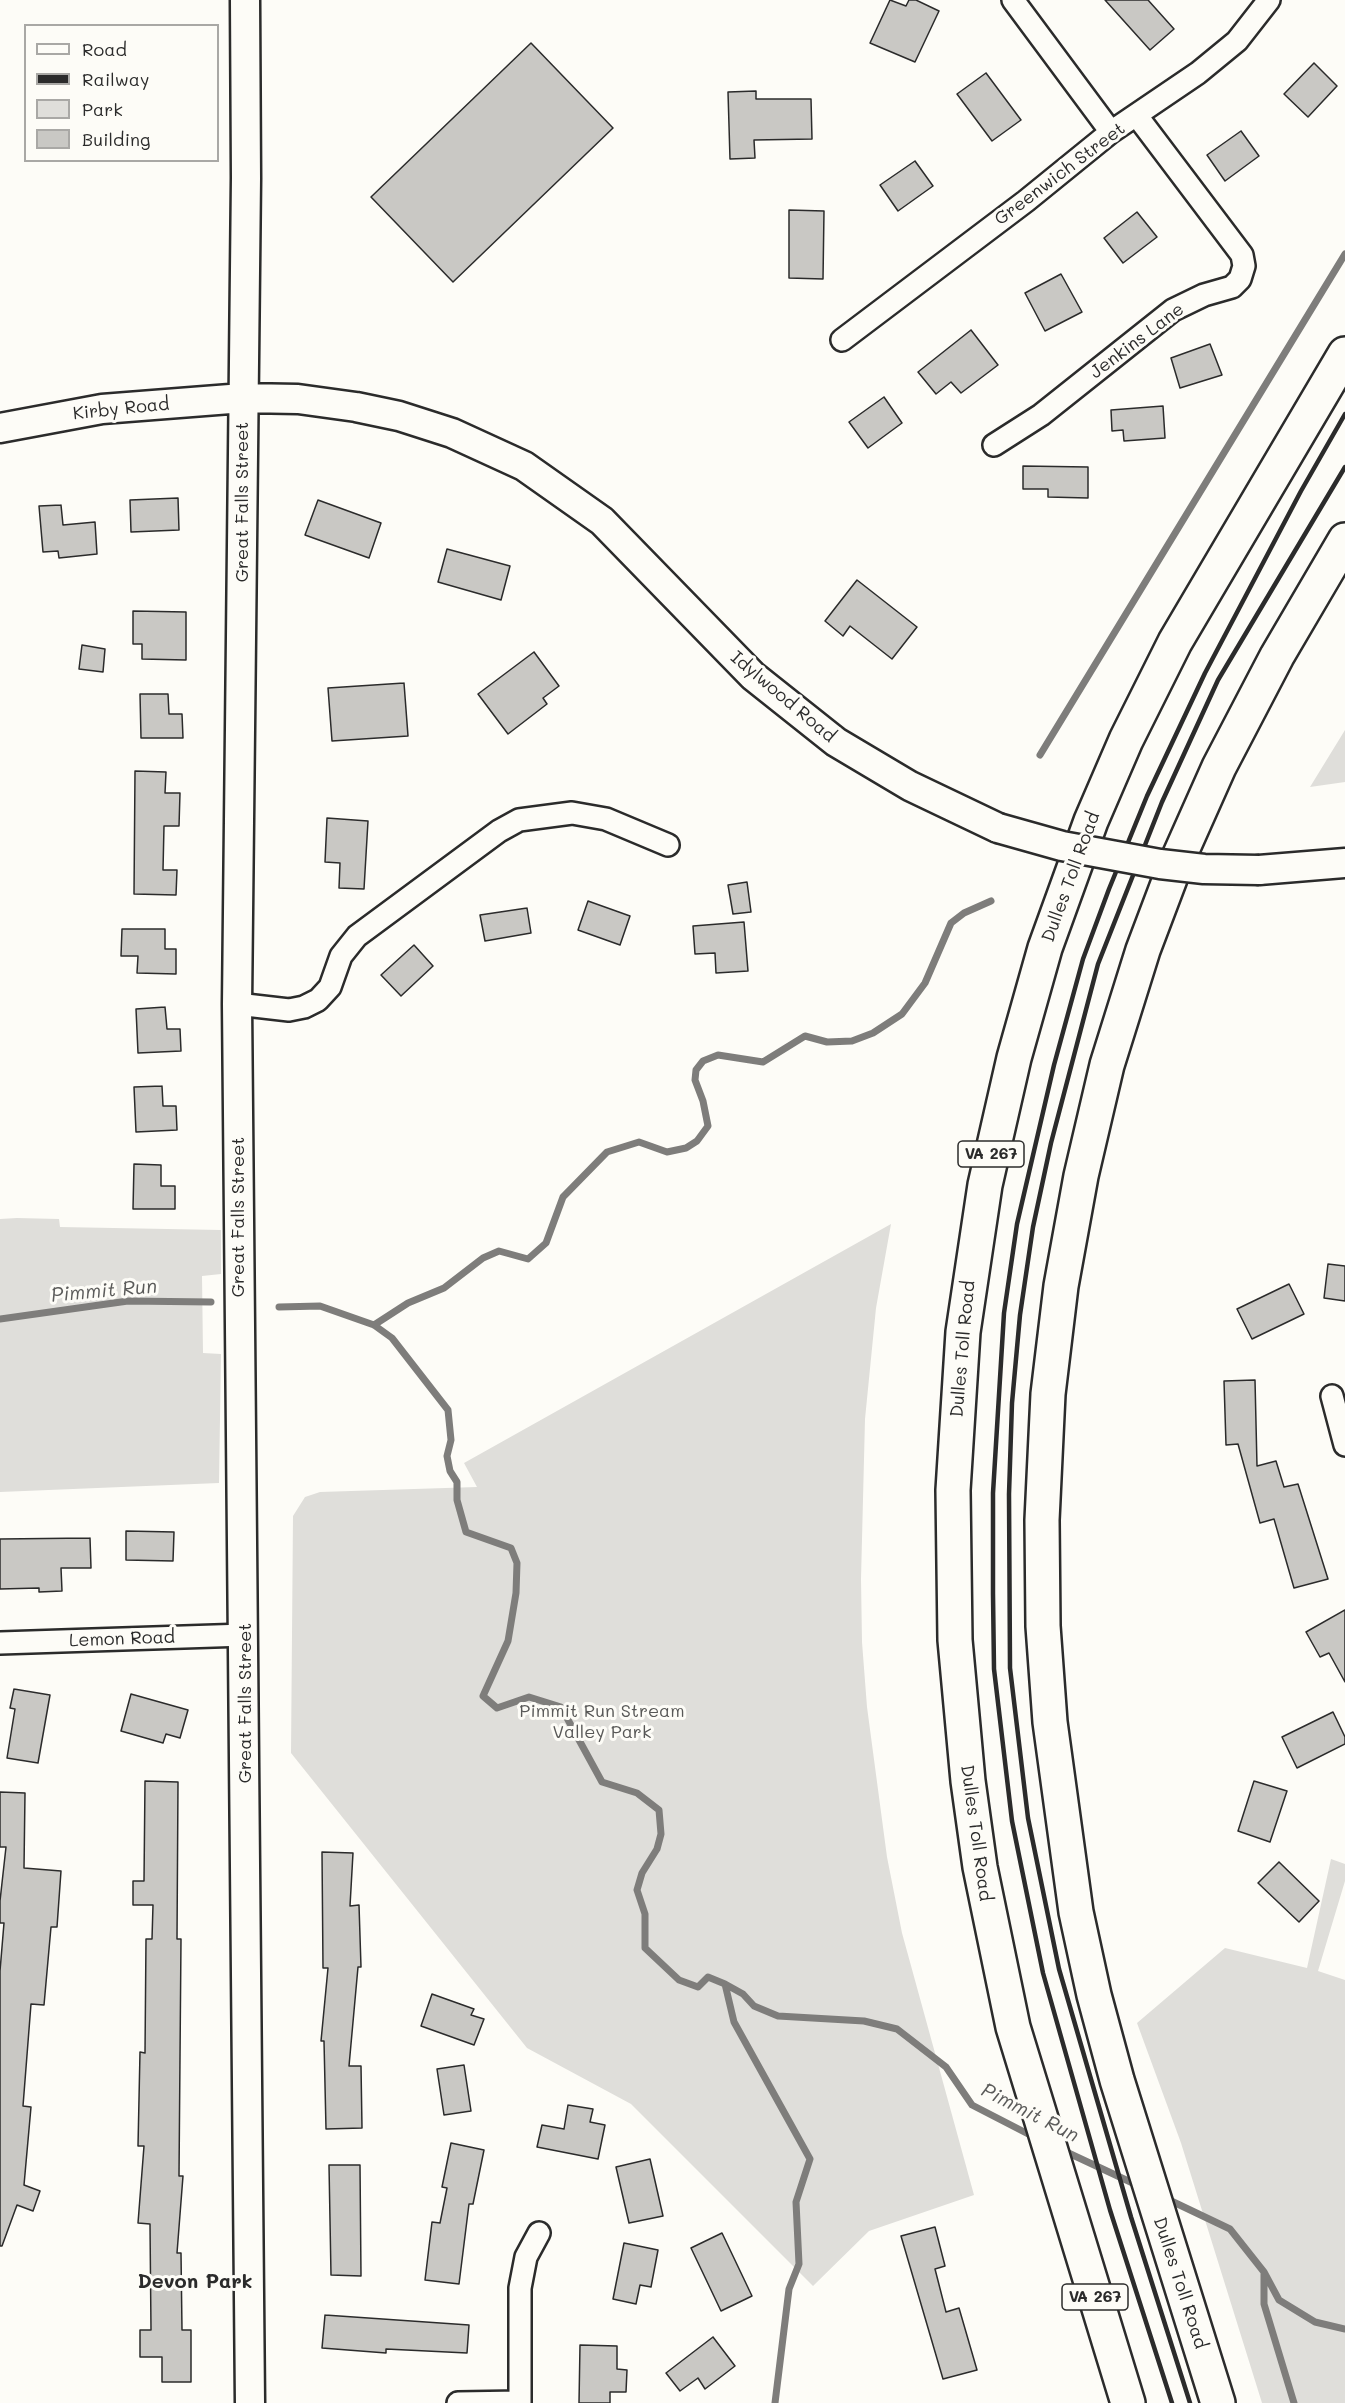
<!DOCTYPE html>
<style>
body{margin:0}
#map{position:relative;width:1345px;height:2403px;overflow:hidden;background:#fdfcf7;font-family:Mali,sans-serif}
canvas{display:block}
.legend{position:absolute;left:24px;top:24px;width:195px;height:138px;box-sizing:border-box;background:#fdfcf7;border:2px solid #a9a8a5;margin:0;padding:8px 10px;list-style:none;font-size:18px;color:#2b2b2b}
.legend li{display:flex;align-items:center;gap:12px;height:30px}
.legend b{width:30px;border:2px solid #a9a8a5}
</style>
<div id="map">
<canvas width="1345" height="2403"></canvas>
<ul class="legend">
<li><b style="height:8px;background:#fdfcf7"></b>Road</li>
<li><b style="height:8px;background:#2b2b2b"></b>Railway</li>
<li><b style="height:16px;background:#dfdeda"></b>Park</li>
<li><b style="height:16px;background:#c9c8c4"></b>Building</li>
</ul>
</div>
<script>
const ctx = document.querySelector('canvas').getContext('2d');
ctx.lineJoin = 'round';
function fill(path, color) {
  ctx.fillStyle = color;
  ctx.fill(path, 'evenodd');
}
function shape(rows) {
  const path = new Path2D();
  for (const r of rows) {
    path.moveTo(r[0], r[1]);
    for (let i = 2; i < r.length; i += 2) path.lineTo(r[i], r[i + 1]);
  }
  return path;
}
function strokePath(path, color, width, dash) {
  ctx.strokeStyle = color;
  ctx.lineWidth = width;
  ctx.lineCap = dash ? 'butt' : 'round';
  ctx.setLineDash(dash || []);
  ctx.stroke(path);
}
function drawText(font, color, halo, rows, align = 'center') {
  ctx.font = font + ' Mali,sans-serif';
  ctx.lineWidth = 6;
  ctx.setLineDash([]);
  ctx.textBaseline = 'middle';
  ctx.strokeStyle = halo;
  ctx.fillStyle = color;
  for (const [text, x, y, turn = 0] of rows) {
    ctx.save();
    ctx.translate(x, y);
    ctx.rotate((+turn || 0) * Math.PI / 180);
    ctx.textAlign = isNaN(turn) ? turn : align;
    if (halo) ctx.strokeText(text, 0, 0);
    ctx.fillText(text, 0, 0);
    ctx.restore();
  }
}
const green = shape([
 [1345,730,1345,782,1310,787],
 [17,1218,59,1219,60,1227,221,1230,221,1274,202,1276,203,1353,221,1354,219,1483,0,1492,0,1219],
 [891,1224,876,1308,865,1419,861,1579,862,1642,867,1707,887,1857,902,1933,974,2195,869,2231,813,2286,631,2104,527,2048,291,1753,293,1516,305,1497,320,1492,477,1487,464,1463],
 [1331,1859,1345,1864,1345,1881,1318,1971,1345,1980,1345,2403,1262,2403,1181,2143,1137,2023,1225,1948,1307,1968]
]);
const stream = shape([
 [1040,755,1345,254],
 [279,1307,320,1306,374,1325,392,1338,448,1410,451,1440,447,1456,450,1471,457,1482,457,1500,466,1532,511,1548,517,1563,516,1593,508,1641,483,1696,497,1708,529,1697,561,1707,602,1782,637,1793,659,1810,661,1834,657,1849,642,1873,637,1890,645,1914,645,1948,679,1980,698,1987,708,1977,725,1984,743,1994,754,2006,778,2016,864,2021,897,2029,946,2067,972,2105,1036,2138],
 [0,1319,128,1301,211,1302],
 [374,1325,408,1303,444,1288,483,1258,499,1251,528,1259,546,1243,563,1197,607,1152,639,1142,667,1152,686,1148,697,1141,708,1126,703,1101,695,1080,696,1070,703,1061,718,1055,763,1062,805,1036,827,1042,852,1041,873,1033,902,1014,925,983,951,923,964,913,991,901],
 [725,1984,734,2022,810,2159,796,2202,799,2264,789,2289,775,2403],
 [1062,2150,1139,2186],
 [1165,2198,1230,2229,1264,2272,1279,2300,1315,2322,1345,2329],
 [1264,2274,1264,2304,1294,2403]
]);
const building = shape([
 [890,0,906,6,909,0,916,0,939,11,915,62,870,43,890,0],
 [1105,0,1148,0,1174,29,1150,50,1105,0],
 [531,43,613,128,453,282,371,197,531,43],
 [1314,63,1337,86,1308,117,1284,94,1314,63],
 [986,73,1021,120,992,141,957,94,986,73],
 [756,91,756,99,811,99,812,139,754,140,755,158,730,159,728,92,756,91],
 [1241,131,1259,156,1225,181,1207,155,1241,131],
 [915,161,933,186,898,211,880,185,915,161],
 [789,210,824,211,823,279,789,278,789,210],
 [1137,212,1157,237,1123,263,1104,238,1137,212],
 [1061,274,1082,312,1045,331,1025,293,1061,274],
 [971,330,998,365,961,393,951,382,936,394,918,372,971,330],
 [1210,344,1222,375,1180,388,1171,358,1210,344],
 [884,397,902,423,868,448,849,422,884,397],
 [1163,406,1165,438,1124,441,1123,430,1112,431,1111,410,1163,406],
 [1023,466,1088,467,1088,498,1048,497,1048,489,1023,489,1023,466],
 [178,498,179,530,131,532,130,500,178,498],
 [318,500,381,523,369,558,305,535,318,500],
 [61,505,63,525,95,522,97,554,59,558,58,551,43,552,39,506,61,505],
 [447,549,510,566,501,600,438,582,447,549],
 [857,580,917,627,892,659,850,626,843,636,825,621,857,580],
 [133,611,186,612,186,660,142,659,142,644,133,644,133,611],
 [82,645,105,649,103,672,79,669,82,645],
 [534,652,559,686,543,698,547,704,508,734,478,694,534,652],
 [404,683,408,736,332,741,328,688,404,683],
 [140,694,168,694,169,714,182,714,183,738,141,738,140,694],
 [135,771,166,772,165,793,180,793,179,826,164,826,163,870,177,870,176,895,134,894,135,771],
 [327,818,368,821,364,889,339,888,340,863,325,862,327,818],
 [747,882,751,912,733,914,728,885,747,882],
 [588,901,630,916,620,945,578,930,588,901],
 [527,908,531,933,485,941,480,915,527,908],
 [744,922,748,971,716,973,715,953,695,954,693,926,744,922],
 [122,929,165,929,165,949,176,949,176,974,137,973,138,956,121,956,122,929],
 [414,945,433,966,401,996,381,975,414,945],
 [165,1007,167,1029,180,1029,181,1051,138,1053,136,1009,165,1007],
 [162,1086,163,1106,176,1106,177,1130,136,1132,134,1087,162,1086],
 [134,1164,161,1165,161,1186,175,1186,175,1209,133,1209,134,1164],
 [1328,1264,1345,1266,1345,1301,1324,1298,1328,1264],
 [1289,1284,1304,1314,1252,1339,1237,1309,1289,1284],
 [1255,1380,1257,1466,1276,1461,1284,1487,1298,1484,1328,1579,1294,1588,1274,1519,1260,1523,1238,1444,1226,1445,1224,1381,1255,1380],
 [126,1531,174,1532,173,1561,126,1560,126,1531],
 [90,1538,91,1568,61,1568,62,1591,39,1592,39,1588,0,1589,0,1539,90,1538],
 [1345,1610,1345,1682,1329,1653,1320,1657,1306,1632,1345,1610],
 [14,1689,50,1695,38,1763,7,1758,15,1709,10,1708,14,1689],
 [131,1694,188,1710,180,1738,166,1734,163,1743,121,1731,131,1694],
 [1333,1712,1345,1737,1345,1744,1297,1768,1282,1737,1333,1712],
 [145,1781,178,1782,177,1939,181,1939,179,2176,183,2176,177,2253,181,2253,182,2330,191,2330,191,2382,162,2382,162,2357,140,2357,140,2330,151,2330,150,2224,138,2223,144,2146,138,2146,140,2052,145,2053,146,1939,152,1939,153,1905,133,1905,133,1881,144,1881,145,1781],
 [1254,1781,1287,1791,1270,1842,1238,1831,1254,1781],
 [0,1792,25,1793,24,1868,61,1871,57,1927,51,1927,44,2005,31,2004,23,2106,31,2107,24,2185,40,2191,33,2211,17,2205,2,2246,0,2246,0,1971,4,1923,0,1923,0,1901,6,1847,0,1847,0,1792],
 [322,1852,353,1853,350,1906,359,1905,361,1967,358,1967,349,2066,361,2066,362,2128,326,2129,324,2041,321,2041,328,1968,323,1968,322,1852],
 [1279,1862,1319,1901,1299,1922,1258,1883,1279,1862],
 [432,1994,474,2009,471,2015,484,2019,474,2045,421,2026,432,1994],
 [464,2065,471,2111,444,2115,437,2069,464,2065],
 [568,2105,593,2109,590,2122,605,2125,598,2159,537,2147,542,2125,564,2129,568,2105],
 [451,2143,484,2150,473,2204,469,2204,459,2284,425,2280,432,2222,440,2223,447,2188,442,2187,451,2143],
 [650,2159,663,2216,629,2223,616,2167,650,2159],
 [329,2165,360,2165,361,2276,331,2275,329,2165],
 [935,2227,945,2266,935,2269,946,2312,959,2308,977,2370,943,2379,901,2236,935,2227],
 [722,2233,752,2296,721,2311,691,2248,722,2233],
 [624,2243,658,2250,651,2287,640,2285,636,2304,613,2299,624,2243],
 [325,2315,469,2325,467,2353,386,2349,386,2353,322,2348,325,2315],
 [713,2337,735,2366,705,2389,698,2378,680,2391,666,2373,713,2337],
 [580,2345,617,2346,617,2369,627,2370,626,2392,610,2392,610,2403,579,2403,580,2345]
]);
const street = shape([
 [1013,0,1111,132],
 [842,340,1026,201,1111,132,1198,73,1237,41,1269,0],
 [994,445,1041,415,1173,310,1204,295,1232,287,1240,279,1244,266,1242,255,1137,116],
 [237,1004,289,1010,304,1007,318,1000,330,987,341,956,357,936,499,831,519,820,572,813,606,819,668,845],
 [1332,1396,1345,1445],
 [0,1643,245,1635],
 [458,2403,520,2402],
 [520,2403,520,2288,526,2257,539,2233]
]);
const secondary = shape([
 [245,0,246,178,237,1004,250,2403],
 [0,428,102,409,243,398,298,399,356,407,399,416,452,433,524,466,602,521,753,676,836,742,910,786,998,828],
 [1259,870,1345,863]
]);
const highway = shape([
 [1128,2403,1013,2027,980,1867,968,1781,955,1640,953,1490,963,1332,985,1185,1014,1058,1045,948,1091,821,1126,740,1175,642,1345,354],
 [1218,2403,1117,2080,1094,1995,1076,1912,1050,1722,1043,1626,1042,1520,1048,1394,1061,1286,1081,1176,1107,1065,1143,950,1174,868,1219,767,1277,656,1345,540]
]);
const rail = shape([
 [1172,2403,1110,2210,1043,1973,1012,1821,994,1669,993,1594,993,1493,1004,1313,1017,1224,1054,1065,1083,959,1109,889,1147,796,1205,673,1301,491,1345,414],
 [1190,2403,1131,2217,1059,1969,1028,1818,1010,1668,1009,1494,1012,1403,1020,1315,1033,1227,1051,1143,1098,964,1162,802,1218,680,1345,467]
]);
const secondaryBridge = shape([
 [998,828,1062,846,1160,864,1204,869,1259,870]
]);
const shields = [
 [991,1154,66],
 [1095,2297,66]
];
const shieldNames = [
 ["VA 267",991,1154],
 ["VA 267",1095,2297]
];
const streetNames = [
 ["Greenwich Street",1060,174,-37],
 ["Jenkins Lane",1137,341,-37],
 ["Kirby Road",121,409,-6],
 ["Great Falls Street",242,502,-90],
 ["Idylwood Road",783,697,40],
 ["Dulles Toll Road",1071,877,-70],
 ["Great Falls Street",238,1217,-90],
 ["Dulles Toll Road",963,1349,-85],
 ["Lemon Road",122,1639,-2],
 ["Great Falls Street",245,1703,-90],
 ["Dulles Toll Road",976,1833,82],
 ["Dulles Toll Road",1180,2283,72]
];
const parkNames = [
 ["Pimmit Run Stream",602,1711],
 ["Valley Park",602,1732]
];
const waterNames = [
 ["Pimmit Run",104,1291,-5],
 ["Pimmit Run",1030,2113,27]
];
const neighbourhoodNames = [
 ["Devon Park",195,2282]
];
fill(green, '#dfdeda');
strokePath(stream, '#7e7d7b', 7);
fill(building, '#c9c8c4');
strokePath(building, '#2b2b2b', 1.5);
strokePath(street, '#2b2b2b', 26);
strokePath(secondary, '#2b2b2b', 33);
strokePath(highway, '#2b2b2b', 38);
strokePath(street, '#fdfcf7', 21);
strokePath(secondary, '#fdfcf7', 28);
strokePath(highway, '#fdfcf7', 33);
strokePath(rail, '#2b2b2b', 4.5);
strokePath(secondaryBridge, '#2b2b2b', 33, []);
strokePath(secondaryBridge, '#fdfcf7', 28);
for (const [x, y, w] of shields) {
  const box = new Path2D();
  box.roundRect(x - w / 2, y - 13, w, 26, 4.5);
  ctx.fillStyle = '#fdfcf7';
  ctx.fill(box);
  strokePath(box, '#2b2b2b', 1.5);
}
drawText('bold 16px', '#2b2b2b', null, shieldNames);
drawText('18px', '#2b2b2b', '#fdfcf7', streetNames);
drawText('18px', '#585857', '#fdfcf7', parkNames);
drawText('italic 20px', '#5b5b5a', '#fdfcf7', waterNames);
drawText('bold 20px', '#2b2b2b', '#fdfcf7', neighbourhoodNames);
</script>
